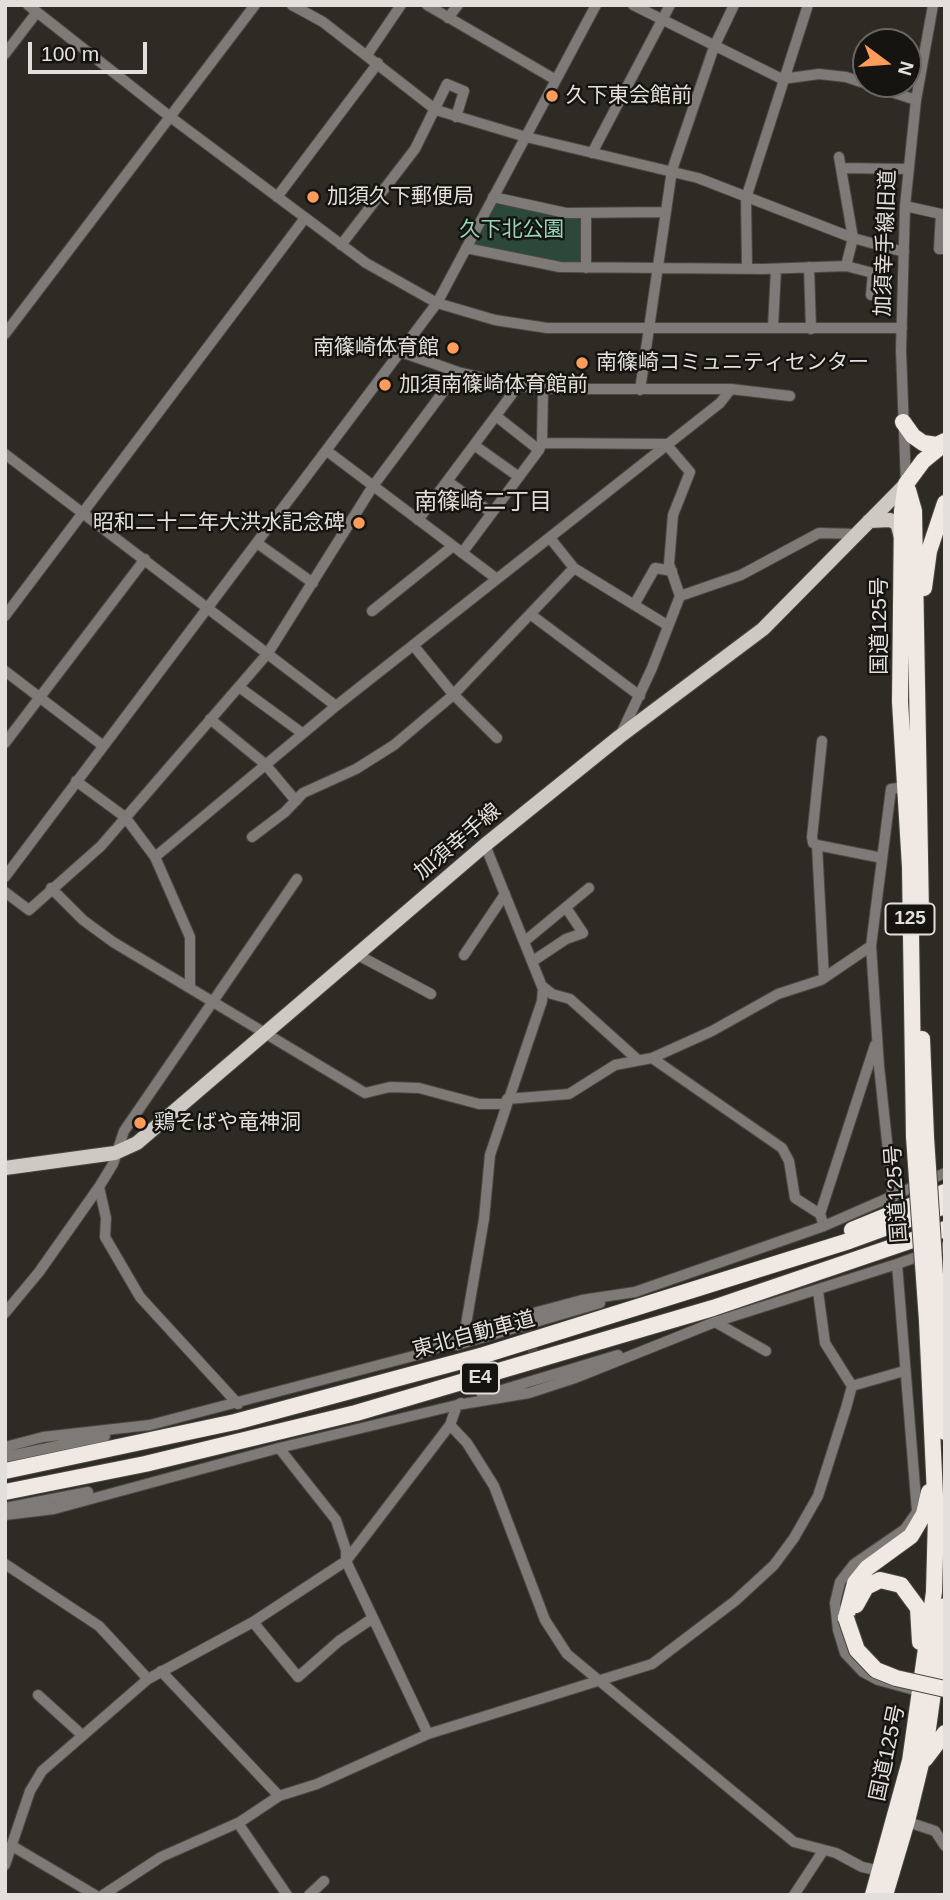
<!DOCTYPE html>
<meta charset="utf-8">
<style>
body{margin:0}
#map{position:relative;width:950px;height:1900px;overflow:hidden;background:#2e2b24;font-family:Arial,sans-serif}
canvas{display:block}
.frame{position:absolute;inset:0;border:7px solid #e3e0dc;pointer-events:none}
.north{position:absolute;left:852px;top:28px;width:70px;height:70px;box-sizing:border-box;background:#151411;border:2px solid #676662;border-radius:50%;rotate:106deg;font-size:19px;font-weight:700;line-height:28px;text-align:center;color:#e3e0dc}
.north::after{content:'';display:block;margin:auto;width:24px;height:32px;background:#ff9b5b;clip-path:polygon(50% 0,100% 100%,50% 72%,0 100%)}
.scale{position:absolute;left:28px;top:42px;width:119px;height:32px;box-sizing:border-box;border:4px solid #e3e0dc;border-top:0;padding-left:9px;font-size:21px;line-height:24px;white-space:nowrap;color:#e3e0dc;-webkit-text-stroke:5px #151411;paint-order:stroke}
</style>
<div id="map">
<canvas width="950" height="1900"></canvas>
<div class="frame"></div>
<div class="north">N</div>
<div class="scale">100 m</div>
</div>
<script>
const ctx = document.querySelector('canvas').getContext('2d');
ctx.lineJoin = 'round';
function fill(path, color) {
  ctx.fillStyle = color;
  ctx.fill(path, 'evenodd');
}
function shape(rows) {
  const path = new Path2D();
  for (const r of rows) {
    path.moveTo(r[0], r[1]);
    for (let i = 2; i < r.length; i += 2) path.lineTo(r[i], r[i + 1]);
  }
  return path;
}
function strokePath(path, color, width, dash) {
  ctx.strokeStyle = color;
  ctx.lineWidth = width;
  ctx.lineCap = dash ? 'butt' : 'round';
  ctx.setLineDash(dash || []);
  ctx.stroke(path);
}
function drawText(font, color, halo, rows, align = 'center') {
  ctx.font = font + ' Arial,"Noto Sans JP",sans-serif';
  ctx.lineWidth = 5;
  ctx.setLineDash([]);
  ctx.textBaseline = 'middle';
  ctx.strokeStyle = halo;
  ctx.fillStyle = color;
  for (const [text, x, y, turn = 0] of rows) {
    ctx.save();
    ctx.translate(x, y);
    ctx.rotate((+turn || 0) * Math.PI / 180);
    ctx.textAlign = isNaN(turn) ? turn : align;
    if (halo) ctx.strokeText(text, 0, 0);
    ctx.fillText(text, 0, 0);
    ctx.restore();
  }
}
const green = shape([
 [499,203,581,217,583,220,581,264,565,264,476,247,474,243,495,204]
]);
const minorTunnel = shape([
 [527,1331,539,1372]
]);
const minor = shape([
 [28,5,169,116,366,263,437,303,495,320,547,328,902,328],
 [292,5,323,22,436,110,526,137,698,178,853,238,904,252],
 [427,5,556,80],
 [633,5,782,79,819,74,846,77,916,100],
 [448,18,458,5],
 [5,54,37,12],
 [367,55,401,5],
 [592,153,670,5],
 [841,168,908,169],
 [277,197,378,63],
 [493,197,566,213,665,212],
 [905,206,941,214,939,249,945,249],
 [341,245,415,149,447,84,464,91,456,117],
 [466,248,560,267,763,269,846,266,853,238,839,157],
 [846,266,873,273,871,295],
 [809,267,811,329],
 [586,268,586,213],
 [747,268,746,198,808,5],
 [773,327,776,269],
 [5,334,255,5],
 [731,389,790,396],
 [640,390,672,170,714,47,734,5],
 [496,416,539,450],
 [542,443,666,444,690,472,673,515,669,564,680,596],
 [474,445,519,477],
 [327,451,497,579],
 [5,454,336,706],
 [447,481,492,513],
 [906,484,901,350,905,206,916,100,933,5],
 [418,520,518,386],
 [550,538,574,568,667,625],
 [257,543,313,583],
 [462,553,539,450,542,443,543,389],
 [634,605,655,568,672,571],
 [372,611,453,546],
 [530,614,640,696],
 [5,616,305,218],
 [413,645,453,694,497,738],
 [5,671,102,745],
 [239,687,302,733],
 [210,719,265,764,296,801],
 [621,734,652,668,680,596,741,575,819,533,857,534],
 [5,743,145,559],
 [76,781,125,817,155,857,190,937,190,986],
 [252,837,285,812,303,793,356,769,394,745,452,696,574,568],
 [817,845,813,843,812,837,822,741],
 [155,857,336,706,720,403,731,389,557,389,518,386,458,372,401,352],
 [5,877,437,303,596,5],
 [51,888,83,920,113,942,365,1093,390,1087,419,1088,479,1104,506,1104],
 [5,892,29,910,101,846,268,653,373,486,458,372],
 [525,941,589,888],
 [356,954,431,994],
 [464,955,505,894],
 [533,961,566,939,583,933,567,909],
 [824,978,817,845,882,858],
 [542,986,552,994,570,999,638,1060],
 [652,1058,782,1148,789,1161,795,1198,820,1214],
 [507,1099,569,1094,615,1065,652,1058,712,1031,778,994,821,980,871,946],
 [99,1187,106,1218,105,1237,140,1297,238,1404],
 [893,1198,879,1066,871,946,891,789,905,787],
 [822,1220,820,1214,875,1045],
 [897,1264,945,1247],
 [5,1313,39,1272,99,1187,113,1164,124,1131,297,879],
 [715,1322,766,1351],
 [463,1342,484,1219,490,1155,542,1001,543,989,485,845],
 [457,1345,600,1303],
 [852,1386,904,1371],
 [482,1396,618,1355],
 [450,1425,467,1443,494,1486,545,1620,567,1654,794,1842,836,1853,862,1867,881,1871],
 [5,1447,43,1437,150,1425,421,1354,500,1322,582,1300,635,1292,824,1226,945,1173],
 [279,1448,336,1520,346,1550,346,1561,428,1734],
 [5,1457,105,1436],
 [5,1508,88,1492],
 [5,1515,54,1509,279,1448,457,1405,529,1393,575,1378,715,1322,897,1264,917,1512,905,1529,854,1564,840,1582,835,1603,838,1630,845,1653,863,1672,878,1680,922,1692],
 [5,1564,99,1626,148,1679],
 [253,1622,298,1677,339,1641,373,1618],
 [161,1671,279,1796],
 [38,1695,82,1735],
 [902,1820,935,1831,945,1846],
 [238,1823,287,1895],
 [14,1847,95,1895],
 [5,1865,30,1791,42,1771,148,1679,253,1622,346,1561,450,1425,457,1405,461,1403],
 [103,1895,161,1857,240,1822,279,1796,317,1784,428,1734,652,1664,735,1601,774,1565,794,1538,818,1496,846,1408,852,1386,825,1343,818,1291],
 [309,1895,324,1881],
 [794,1895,823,1851]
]);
const major = shape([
 [869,521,890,520,897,523,901,537],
 [5,1168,115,1153,137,1143,485,845,619,737,763,629,906,484]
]);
const highway = shape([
 [903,422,913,436,923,443,937,445,945,441],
 [908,490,914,511,921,915],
 [924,588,929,551,945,503],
 [922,1039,926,1137],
 [914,1137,910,867,900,702,902,511,906,484,923,461,945,443],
 [852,1230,945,1192],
 [938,1321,945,1432],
 [5,1471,235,1422,484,1355,849,1241,945,1206],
 [5,1492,145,1464,356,1413,713,1308,945,1229],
 [856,1605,866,1587,880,1580,901,1585,918,1608,920,1642],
 [846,1618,855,1583,867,1568,911,1536,924,1514,929,1492],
 [925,1759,945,1733],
 [873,1895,910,1761,934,1592,936,1517,927,1321],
 [885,1895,907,1821,926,1743,945,1606]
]);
const highwayBridge = shape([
 [914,1137,927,1321],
 [926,1137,938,1321],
 [846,1618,857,1650,876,1670,896,1678,945,1689]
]);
const markers = [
 [552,96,7,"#ff9b5b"],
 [313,197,7,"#ff9b5b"],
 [453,348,7,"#ff9b5b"],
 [582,363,7,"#ff9b5b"],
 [385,385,7,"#ff9b5b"],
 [359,523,7,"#ff9b5b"],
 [140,1123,7,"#ff9b5b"]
];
const shields = [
 [910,919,49],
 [480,1378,38]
];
const shieldNames = [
 ["125",910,919],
 ["E4",480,1378]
];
const poiNames = [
 ["久下東会館前",566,96],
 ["加須久下郵便局",327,197],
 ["南篠崎体育館",439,348,"right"],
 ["南篠崎コミュニティセンター",596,363],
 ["加須南篠崎体育館前",399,385],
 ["昭和二十二年大洪水記念碑",345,523,"right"],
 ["鶏そばや竜神洞",154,1123]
];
const parkNames = [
 ["久下北公園",512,230]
];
const streetNames = [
 ["加須幸手線旧道",886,243,-88],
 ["国道125号",880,626,-90],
 ["加須幸手線",458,842,-40],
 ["国道125号",897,1194,-94],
 ["東北自動車道",474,1335,-15],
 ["国道125号",888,1753,-78]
];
const neighbourhoodNames = [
 ["南篠崎二丁目",483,503]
];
fill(green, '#2b483a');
strokePath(minorTunnel, '#494640', 10, [10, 5]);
strokePath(minor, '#4b4841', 12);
strokePath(major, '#4b4841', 16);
strokePath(highway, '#4b4841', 18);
strokePath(minor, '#7d7a77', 10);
strokePath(major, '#cfc9c3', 14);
strokePath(highway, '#f0e8e2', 16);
strokePath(highwayBridge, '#4b4841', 18, []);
strokePath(highwayBridge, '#f0e8e2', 16);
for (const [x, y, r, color] of markers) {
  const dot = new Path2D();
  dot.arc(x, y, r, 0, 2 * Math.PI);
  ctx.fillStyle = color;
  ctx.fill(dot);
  strokePath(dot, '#151411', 2.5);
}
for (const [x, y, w] of shields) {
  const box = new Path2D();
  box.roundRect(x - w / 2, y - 15.5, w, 31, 5);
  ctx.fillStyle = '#151411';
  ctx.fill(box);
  strokePath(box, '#e3e0dc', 2);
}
drawText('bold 19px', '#e3e0dc', null, shieldNames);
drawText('21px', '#e3e0dc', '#151411', poiNames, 'left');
drawText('21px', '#93d5b4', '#151411', parkNames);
drawText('21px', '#e3e0dc', '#151411', streetNames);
drawText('23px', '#e2ddd5', '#151411', neighbourhoodNames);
</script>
